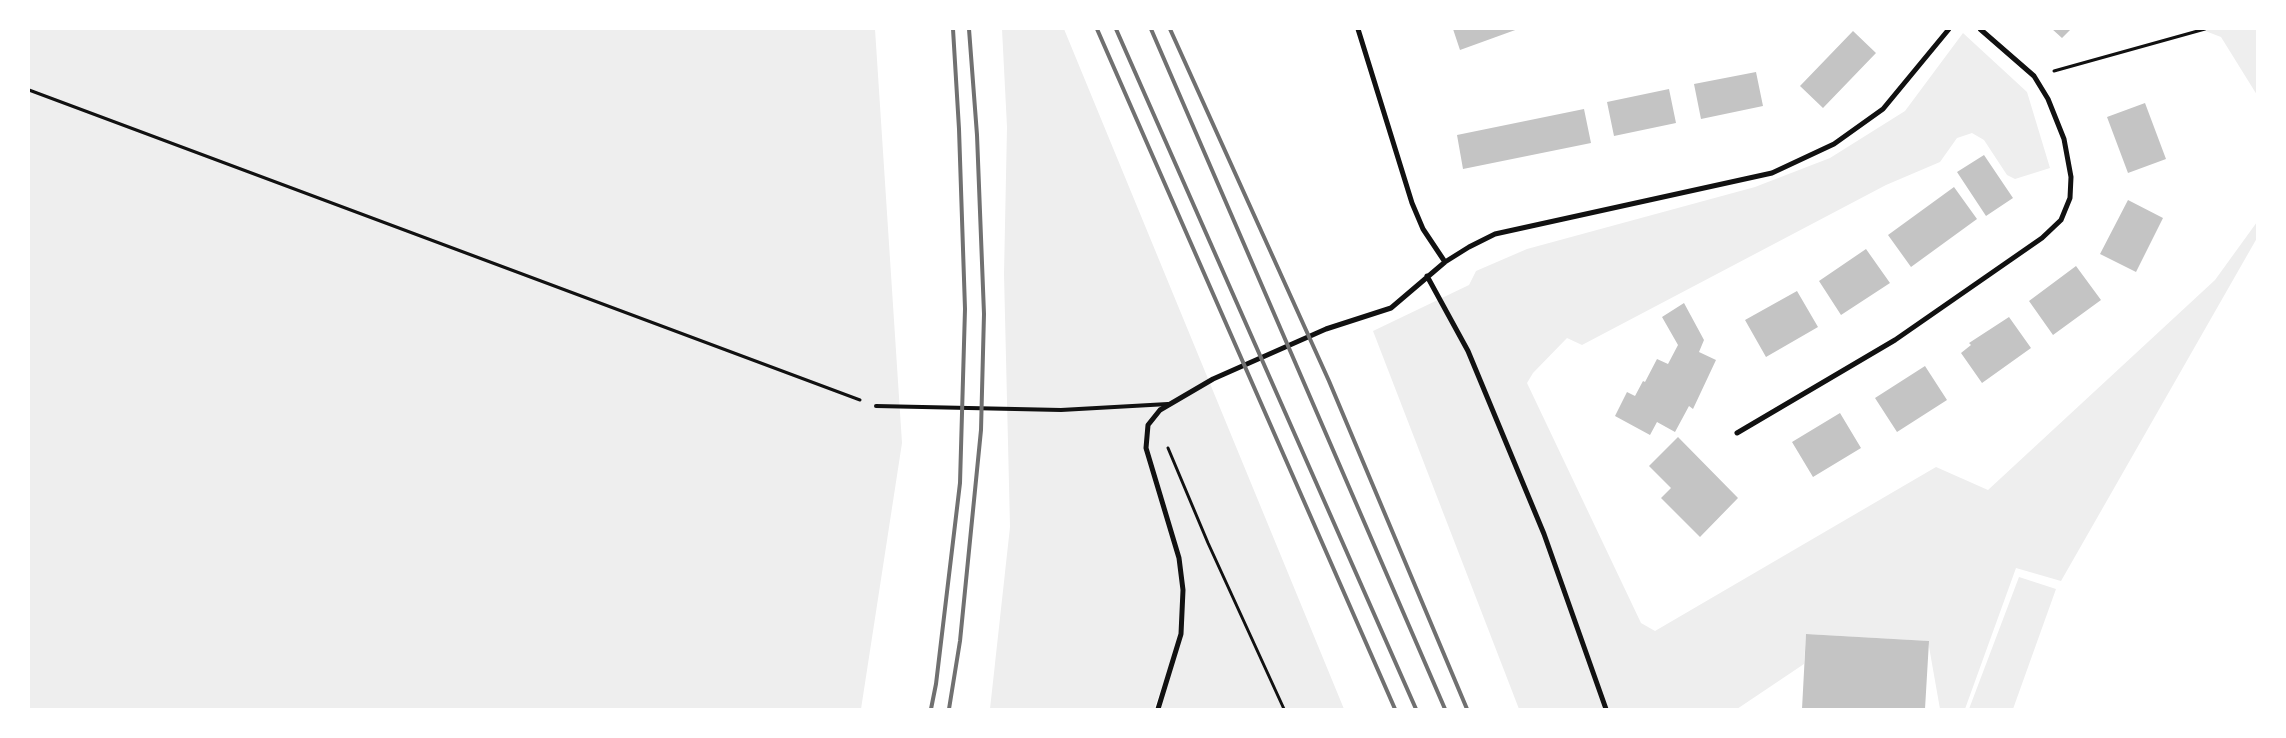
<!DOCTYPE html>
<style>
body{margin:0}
#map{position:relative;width:2286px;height:738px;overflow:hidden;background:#fff;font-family:Overpass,sans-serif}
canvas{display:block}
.frame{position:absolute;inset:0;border:30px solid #fff;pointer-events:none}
</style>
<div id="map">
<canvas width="2286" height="738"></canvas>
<div class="frame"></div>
</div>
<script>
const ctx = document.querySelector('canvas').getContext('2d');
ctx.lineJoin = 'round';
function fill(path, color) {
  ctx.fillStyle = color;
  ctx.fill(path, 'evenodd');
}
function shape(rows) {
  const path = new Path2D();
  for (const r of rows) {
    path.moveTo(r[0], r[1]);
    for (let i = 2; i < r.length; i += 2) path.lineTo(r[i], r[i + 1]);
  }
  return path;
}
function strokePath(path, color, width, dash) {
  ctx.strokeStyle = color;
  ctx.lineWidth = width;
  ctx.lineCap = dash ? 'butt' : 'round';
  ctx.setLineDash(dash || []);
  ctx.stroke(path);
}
const green = shape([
 [29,29,875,29,902,443,861,709,29,709],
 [1002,29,1064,29,1344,709,1158,709,1177,645,1154,709,990,709,1010,527,1004,274,1007,127],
 [2200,29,2257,29,2257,95,2221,37],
 [1963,33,2027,92,2050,168,2015,179,2007,175,1984,140,1972,133,1957,138,1940,162,1886,185,1582,345,1567,338,1533,373,1527,383,1641,623,1655,631,1936,467,1988,490,2215,280,2257,222,2257,238,2061,581,2016,568,1965,709,1940,709,1928,641,1806,634,1804,664,1737,709,1519,709,1373,331,1469,285,1476,271,1527,249,1755,187,1830,158,1905,111],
 [2019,577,2056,589,2013,709,1969,709]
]);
const building = shape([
 [1453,29,1518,29,1460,50],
 [2052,29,2071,29,2062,38],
 [1853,31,1876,53,1823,108,1800,86],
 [1756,72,1763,106,1701,119,1694,84],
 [1669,89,1676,123,1614,136,1607,102],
 [2145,103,2166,159,2128,173,2107,117],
 [1584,109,1591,143,1463,169,1457,135],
 [1984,155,2013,198,1986,216,1957,172],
 [1954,187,1977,219,1911,267,1888,235],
 [2128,200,2163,218,2136,272,2100,254],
 [1866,249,1890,283,1841,315,1819,281],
 [2076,266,2101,300,2053,335,2029,301],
 [1797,291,1818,327,1766,357,1745,320],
 [1684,303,1704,340,1699,352,1716,360,1693,409,1689,406,1675,432,1657,422,1650,435,1615,416,1627,392,1635,396,1643,381,1645,382,1657,359,1668,364,1678,345,1662,317],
 [2009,317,2031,348,1982,383,1961,353,1971,345,1969,343],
 [1925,366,1947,400,1897,432,1875,398],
 [1840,413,1861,448,1813,477,1792,442],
 [1678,437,1738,498,1700,537,1661,498,1671,488,1649,466],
 [1806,634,1929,641,1925,709,1802,709]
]);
const path = shape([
 [2054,71,2205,29],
 [29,90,860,400],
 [1168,448,1208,543,1284,709]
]);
const service = shape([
 [876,406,1061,410,1168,404]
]);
const minor = shape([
 [1358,29,1412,203,1423,229,1445,262],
 [1427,276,1468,351,1544,534,1606,709],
 [1737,433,1895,340,2042,238,2061,220,2070,198,2071,177,2064,139,2048,99,2034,76,1980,29],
 [1158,709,1181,634,1183,590,1179,558,1146,448,1148,425,1160,410,1213,379,1326,329,1391,308,1445,262,1469,247,1495,234,1772,173,1834,144,1883,109,1949,29]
]);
const rail = shape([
 [1097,29,1395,709],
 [1116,29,1416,709],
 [1151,29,1445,709],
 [1170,29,1329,381,1467,709],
 [931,709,936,684,960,483,965,309,959,129,953,29],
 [949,709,960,641,981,430,984,314,977,135,969,29]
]);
fill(green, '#eee');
fill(building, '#c4c4c4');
strokePath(path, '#111', 3);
strokePath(service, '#111', 4);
strokePath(minor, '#111', 5);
strokePath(rail, '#707070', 4);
</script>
